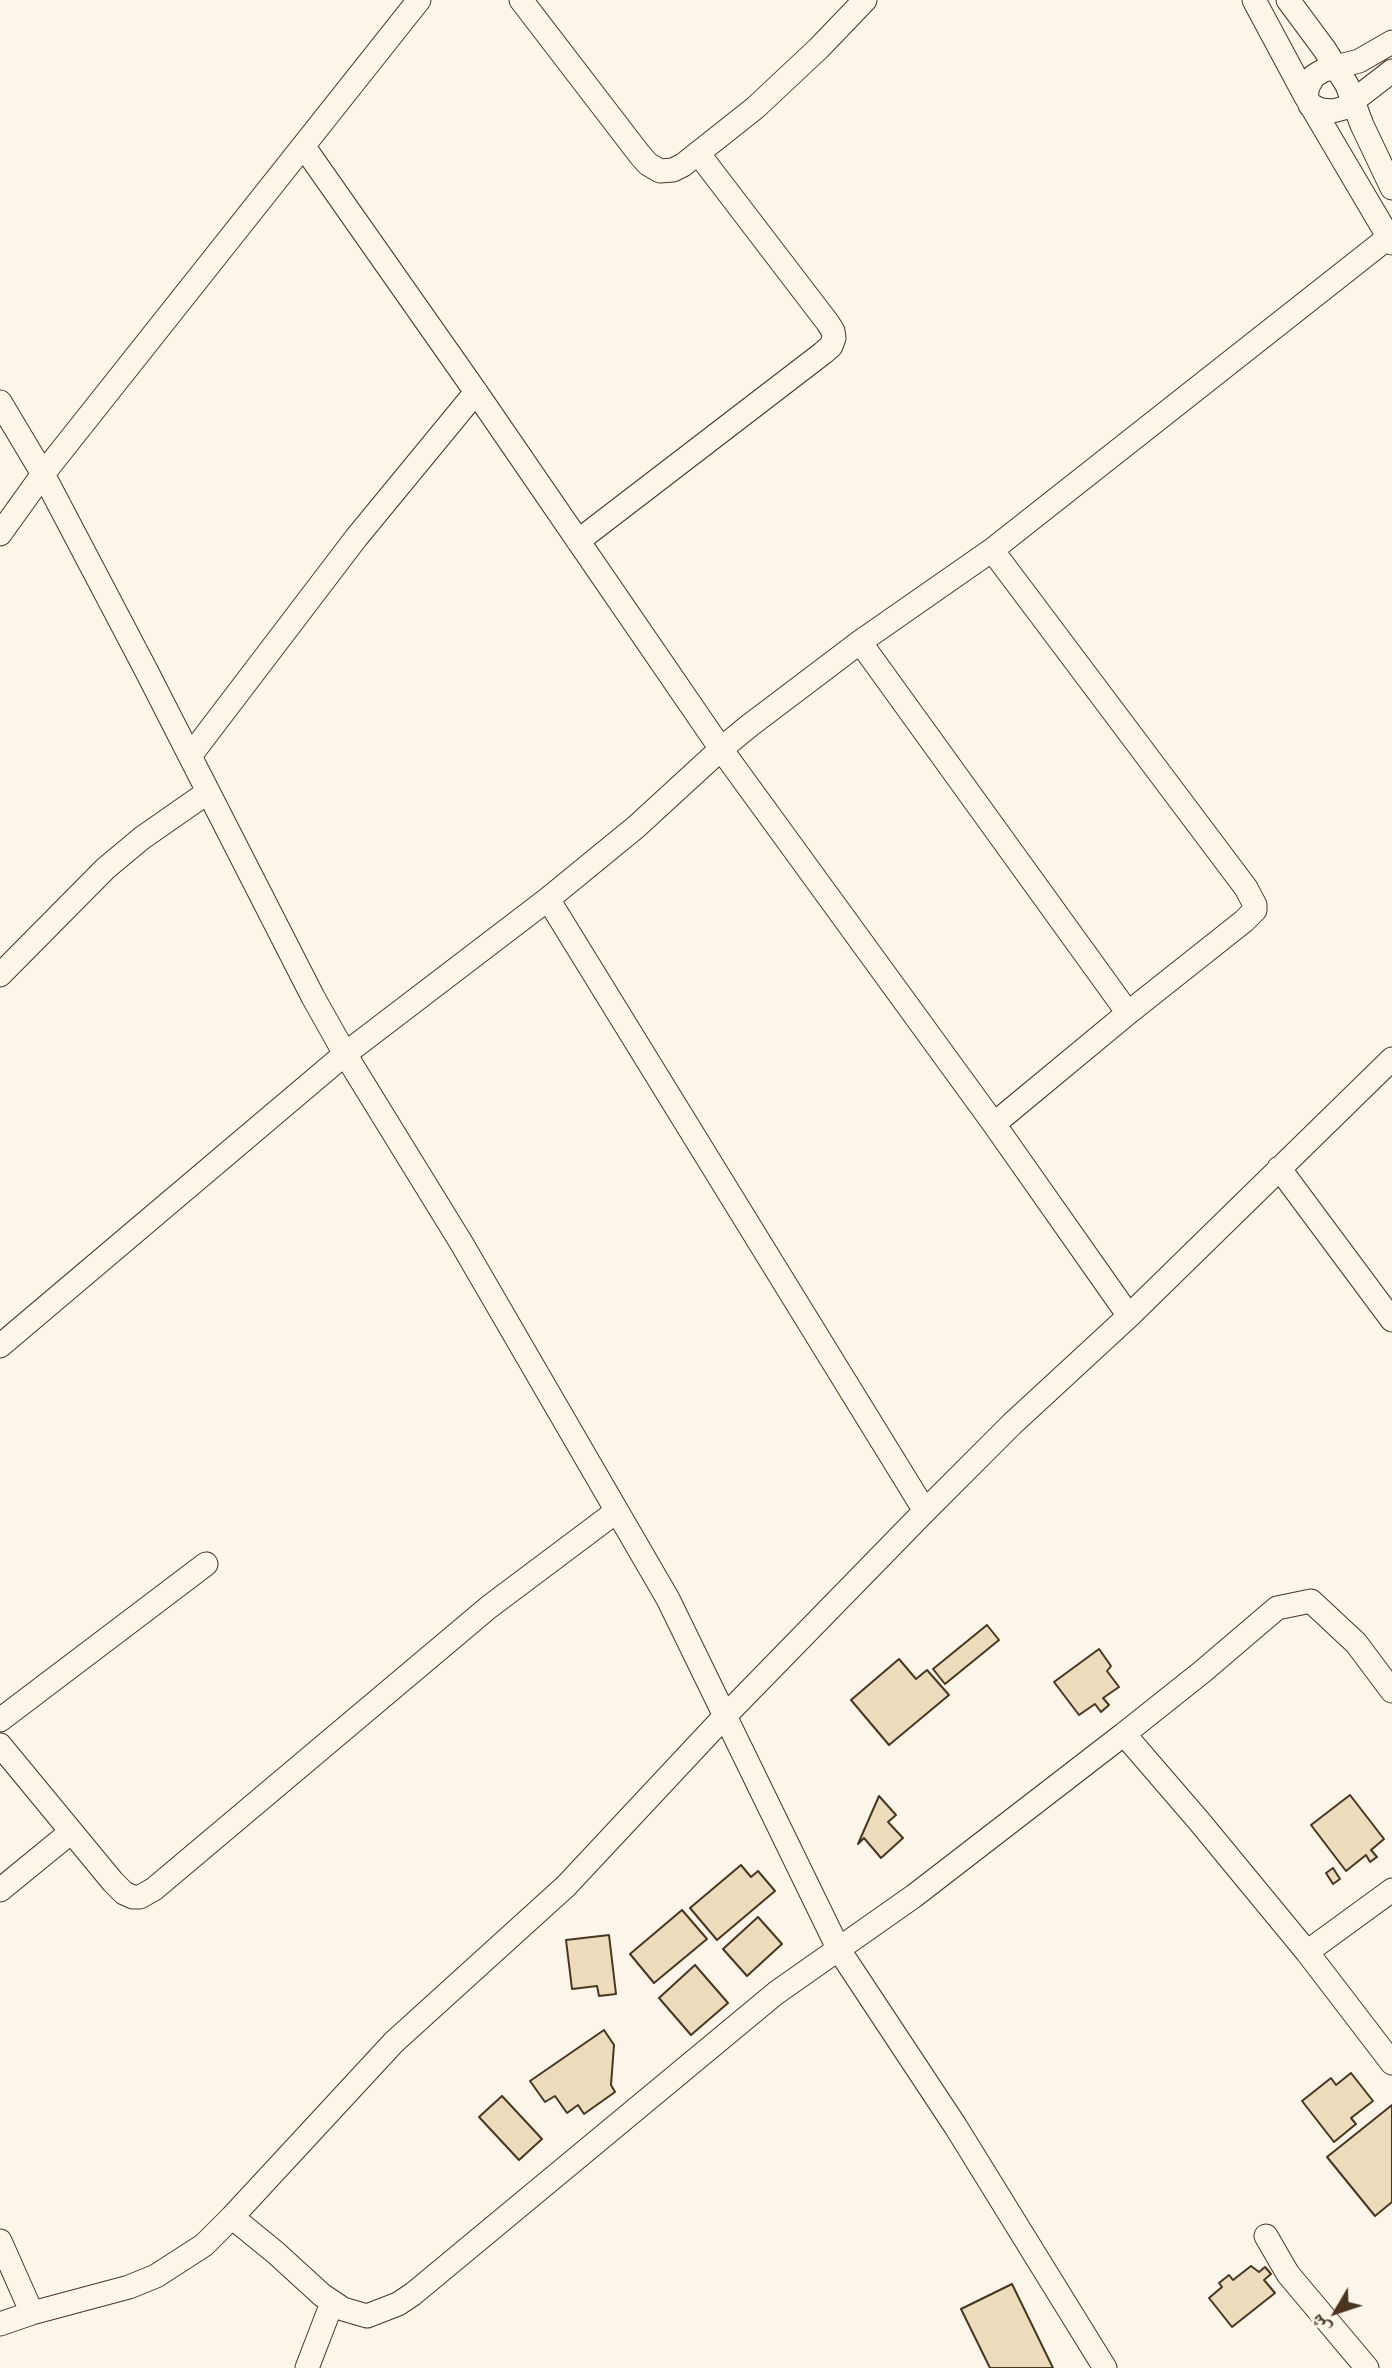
<!DOCTYPE html>
<meta charset="utf-8">
<style>
body{margin:0}
#map{position:relative;width:1392px;height:2368px;overflow:hidden;background:#fbf6e9;font-family:Quicksand,"Noto Naskh Arabic",sans-serif}
canvas{display:block}
.north{position:absolute;left:1301px;top:2277px;width:70px;height:70px;-webkit-text-stroke:5px #fbf6e9;paint-order:stroke;rotate:231deg;font-size:19px;font-weight:700;line-height:28px;text-align:center;color:#4a3520}
.north::after{content:'';display:block;margin:auto;width:24px;height:32px;background:#4a3520;clip-path:polygon(50% 0,100% 100%,50% 72%,0 100%)}
</style>
<div id="map">
<canvas width="1392" height="2368"></canvas>
<div class="north">ش</div>
</div>
<script>
const ctx = document.querySelector('canvas').getContext('2d');
ctx.lineJoin = 'round';
function fill(path, color) {
  ctx.fillStyle = color;
  ctx.fill(path, 'evenodd');
}
function shape(rows) {
  const path = new Path2D();
  for (const r of rows) {
    path.moveTo(r[0], r[1]);
    for (let i = 2; i < r.length; i += 2) path.lineTo(r[i], r[i + 1]);
  }
  return path;
}
function strokePath(path, color, width, dash) {
  ctx.strokeStyle = color;
  ctx.lineWidth = width;
  ctx.lineCap = dash ? 'butt' : 'round';
  ctx.setLineDash(dash || []);
  ctx.stroke(path);
}
const building = shape([
 [987,1625,999,1640,945,1684,933,1669,987,1625],
 [1099,1649,1111,1666,1107,1671,1119,1687,1103,1698,1109,1705,1101,1712,1095,1704,1079,1715,1054,1682,1099,1649],
 [899,1659,916,1679,927,1670,949,1695,889,1745,851,1700,899,1659],
 [1350,1795,1384,1839,1371,1850,1377,1857,1370,1862,1366,1855,1346,1871,1311,1825,1350,1795],
 [879,1796,896,1815,888,1822,903,1838,881,1858,864,1838,858,1844,879,1796],
 [741,1865,751,1877,758,1871,775,1891,717,1940,690,1908,741,1865],
 [1333,1868,1340,1879,1333,1884,1326,1873,1333,1868],
 [682,1910,707,1939,654,1983,630,1954,682,1910],
 [758,1917,782,1944,747,1976,723,1949,758,1917],
 [609,1935,616,1994,599,1996,597,1986,572,1989,566,1940,609,1935],
 [695,1965,728,2003,691,2035,659,1998,695,1965],
 [604,2030,614,2045,611,2085,615,2092,584,2114,578,2105,567,2113,555,2096,545,2102,530,2081,604,2030],
 [1351,2073,1373,2101,1351,2118,1356,2124,1334,2142,1302,2101,1331,2078,1336,2085,1351,2073],
 [502,2096,542,2139,519,2160,479,2117,502,2096],
 [1392,2105,1392,2202,1375,2216,1327,2157,1392,2105],
 [1251,2266,1259,2272,1265,2267,1271,2274,1264,2280,1275,2293,1232,2327,1209,2298,1222,2287,1219,2283,1229,2275,1233,2280,1251,2266],
 [1012,2284,1053,2368,990,2368,961,2309,1012,2284]
]);
const minor = shape([
 [521,0,640,155,648,164,660,171,673,170,683,165,755,108,819,48,865,0],
 [1254,0,1306,97,1392,243],
 [1288,0,1325,50,1347,85,1362,125,1392,188],
 [1306,97,1308,86,1314,76,1324,70,1359,61,1392,42],
 [1310,105,1321,110,1333,111,1344,108,1392,71],
 [304,147,476,392,721,749,994,1124,1129,1316],
 [0,402,43,474,146,670,313,997,345,1054,462,1244,668,1599,839,1950,956,2127,1105,2368],
 [0,534,43,474,419,0],
 [578,541,823,353,831,346,834,338,833,331,828,323,698,153],
 [992,550,1246,888,1255,905,1255,910,1244,921,1128,1013,994,1124],
 [860,642,1128,1013],
 [190,756,356,538,476,392],
 [548,899,925,1511],
 [0,975,106,868,142,838,208,792],
 [1279,1168,1392,1320],
 [0,1346,345,1054,548,899,636,827,721,749,749,726,860,642,992,550,1389,237],
 [0,1720,206,1564],
 [1124,1734,1202,1672,1277,1608,1311,1601,1356,1643,1392,1691],
 [0,1745,113,1882,124,1893,133,1897,140,1897,154,1889,489,1607,617,1511],
 [0,1890,71,1832],
 [1307,1952,1392,2063],
 [232,2217,276,2253,322,2295,343,2309,367,2316,398,2304,413,2294,776,1993,914,1896,1124,1734,1199,1821,1307,1952,1392,1890],
 [1266,2236,1288,2274,1367,2368],
 [0,2241,32,2313],
 [0,2324,32,2313,129,2287,156,2276,204,2245,232,2217,394,2042,566,1886,725,1716,925,1511,1012,1424,1129,1316,1392,1059],
 [307,2368,332,2303]
]);
fill(building, '#ecdcbc');
strokePath(building, '#4a3520', 2);
strokePath(minor, '#4a3520', 25);
strokePath(minor, '#fbf6e9', 23);
</script>
